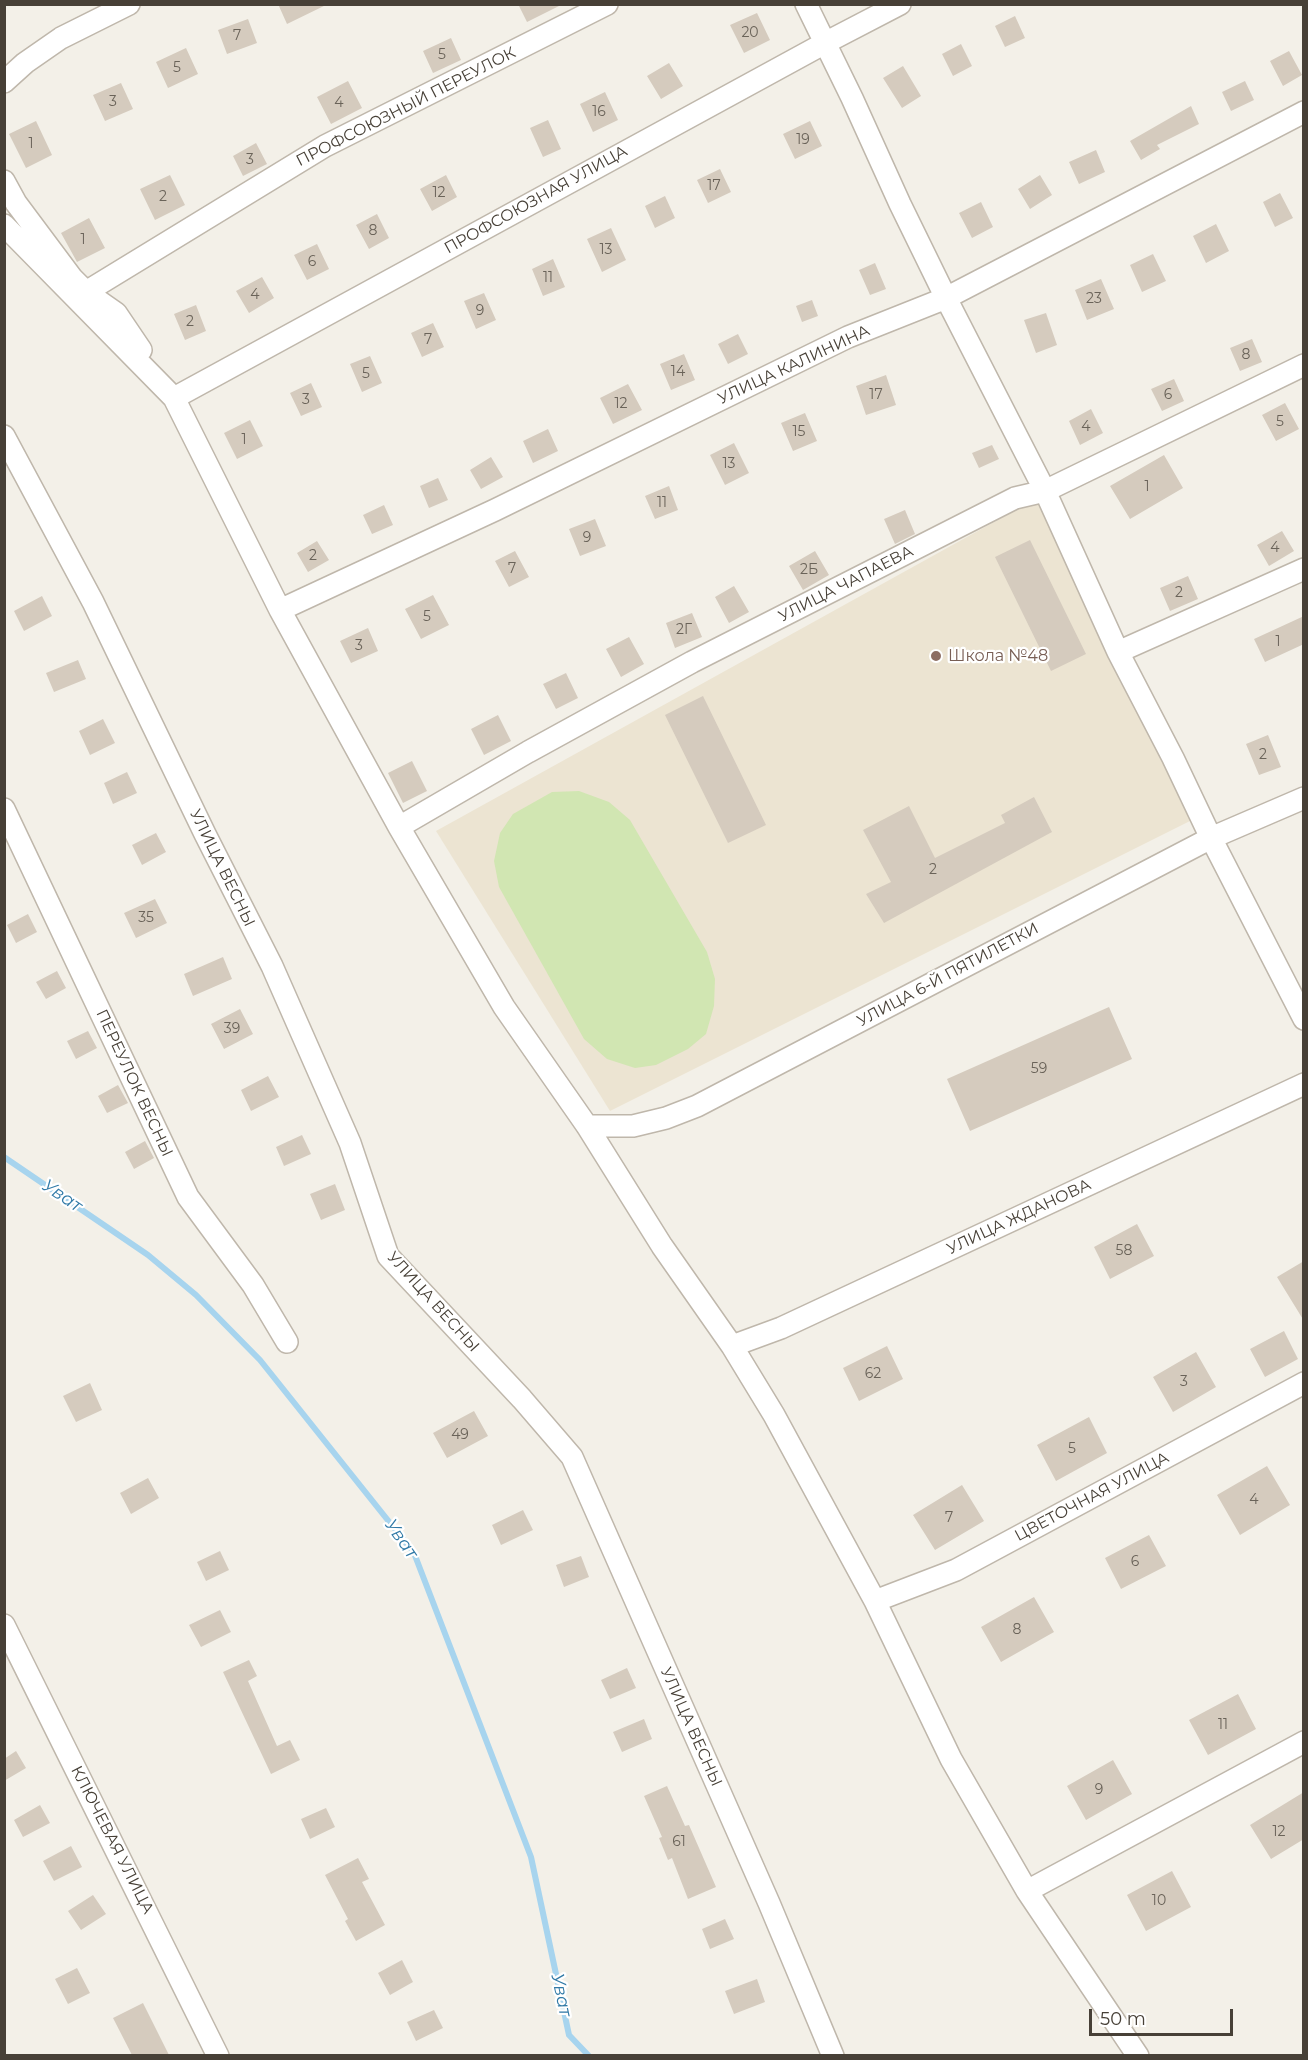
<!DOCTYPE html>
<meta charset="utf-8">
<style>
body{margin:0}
#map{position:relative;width:1308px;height:2060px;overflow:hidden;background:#f3f0e8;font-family:Montserrat,sans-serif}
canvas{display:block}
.frame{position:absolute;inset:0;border:6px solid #474037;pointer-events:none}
.scale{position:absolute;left:1089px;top:2009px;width:144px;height:27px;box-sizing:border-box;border:3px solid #474037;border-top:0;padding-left:8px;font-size:18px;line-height:21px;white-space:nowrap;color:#474037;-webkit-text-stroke:4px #fff;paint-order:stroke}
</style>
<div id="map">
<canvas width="1308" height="2060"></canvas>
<div class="frame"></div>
<div class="scale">50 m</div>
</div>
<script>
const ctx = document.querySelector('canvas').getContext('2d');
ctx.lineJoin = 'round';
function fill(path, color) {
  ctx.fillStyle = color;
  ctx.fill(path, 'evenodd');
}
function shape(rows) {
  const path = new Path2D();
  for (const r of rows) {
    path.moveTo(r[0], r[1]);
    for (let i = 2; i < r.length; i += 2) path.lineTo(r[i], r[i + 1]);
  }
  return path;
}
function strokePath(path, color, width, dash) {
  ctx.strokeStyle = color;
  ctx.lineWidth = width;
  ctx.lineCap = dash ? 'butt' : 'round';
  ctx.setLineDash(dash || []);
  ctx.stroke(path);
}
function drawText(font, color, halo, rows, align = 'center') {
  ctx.font = font + ' Montserrat,sans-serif';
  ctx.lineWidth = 4.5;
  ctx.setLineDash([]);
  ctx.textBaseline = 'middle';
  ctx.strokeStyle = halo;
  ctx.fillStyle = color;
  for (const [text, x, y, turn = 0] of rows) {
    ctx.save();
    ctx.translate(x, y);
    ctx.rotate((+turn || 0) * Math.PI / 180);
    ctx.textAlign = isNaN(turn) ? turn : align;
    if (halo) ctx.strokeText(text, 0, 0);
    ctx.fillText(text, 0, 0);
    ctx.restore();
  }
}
const education = shape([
 [1041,496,1200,816,610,1111,436,831]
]);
const green = shape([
 [579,791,609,802,630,820,707,952,715,979,714,1006,706,1034,688,1049,656,1065,635,1068,607,1059,584,1039,499,887,494,861,500,833,513,814,552,792]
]);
const stream = shape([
 [4,1157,148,1255,196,1295,260,1360,414,1553,531,1857,569,2035,589,2056]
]);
const building = shape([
 [278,4,328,4,287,24],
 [518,4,563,4,527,22],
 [757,13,770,40,744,53,730,25],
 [1015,16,1025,38,1005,47,995,26],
 [248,19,257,43,227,54,218,30],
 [451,38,461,60,433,73,423,51],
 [961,44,972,66,953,76,942,54],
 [186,48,198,74,168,88,156,62],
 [1289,51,1302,75,1283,86,1270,61],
 [669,63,683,86,661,99,647,76],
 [903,66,921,96,902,108,883,78],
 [348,81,362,108,331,124,317,97],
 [1245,81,1254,100,1231,111,1222,92],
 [121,83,133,109,105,121,93,95],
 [605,92,618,120,593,132,580,104],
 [1191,106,1199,124,1157,145,1160,149,1141,160,1130,141],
 [548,120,561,149,543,157,530,128],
 [36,121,52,155,26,168,9,134],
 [810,121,822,146,795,159,783,134],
 [256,143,267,164,243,176,233,156],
 [1096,150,1105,172,1079,184,1069,162],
 [720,169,731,192,708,203,697,180],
 [170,175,185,205,155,220,140,189],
 [446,175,457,197,432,211,420,189],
 [1040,175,1052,195,1030,209,1018,189],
 [1280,193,1293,218,1275,227,1263,202],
 [665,196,675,218,655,228,645,206],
 [981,202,993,227,972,238,959,213],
 [377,214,389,238,369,249,356,225],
 [89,218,105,248,77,262,61,233],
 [1216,224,1229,251,1206,263,1193,236],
 [611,228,626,260,602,272,587,239],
 [317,244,329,269,307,280,294,255],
 [1153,254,1166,281,1142,292,1130,265],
 [553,259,565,287,543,296,532,269],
 [875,263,886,289,870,295,859,270],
 [262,277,274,298,249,313,236,291],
 [1101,279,1114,309,1087,320,1075,290],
 [484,293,496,320,476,329,464,301],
 [812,300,818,316,802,322,796,306],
 [196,305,206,331,185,340,174,314],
 [1046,313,1057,345,1036,353,1024,320],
 [433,323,444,347,422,357,411,333],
 [738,334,748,354,728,364,718,344],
 [1252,339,1262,362,1240,371,1230,348],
 [684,354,695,380,671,390,660,364],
 [370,356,382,383,362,392,350,364],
 [886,375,896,405,866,415,856,386],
 [1174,379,1184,401,1162,411,1151,389],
 [311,383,322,407,301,416,290,393],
 [628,384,642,410,613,424,600,398],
 [1285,403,1299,429,1276,441,1262,415],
 [1091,409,1103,433,1080,445,1069,421],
 [805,413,817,441,793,451,781,423],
 [250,420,263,446,237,459,224,433],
 [548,429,558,451,533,463,523,441],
 [734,443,749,473,725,485,710,455],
 [992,445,999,459,979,468,972,453],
 [1164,455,1183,488,1130,519,1110,486],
 [491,457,503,477,481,489,470,470],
 [438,478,448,500,429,508,420,486],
 [669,486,678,510,655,519,645,496],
 [384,505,393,525,372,534,363,515],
 [905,510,915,534,895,544,884,519],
 [595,519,606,546,580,556,569,529],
 [1282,531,1294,551,1269,566,1257,545],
 [1030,540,1086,654,1051,671,995,557],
 [317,541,329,560,308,572,297,553],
 [515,551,529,577,509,587,495,561],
 [815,551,829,575,803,590,789,566],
 [1188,576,1198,599,1170,611,1160,588],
 [734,586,749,612,729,623,715,597],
 [433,595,449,625,421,639,405,609],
 [42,596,52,616,24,631,14,611],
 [692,613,702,637,675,648,666,623],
 [1304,616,1304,644,1265,662,1254,639],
 [368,628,378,651,351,663,340,641],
 [629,637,644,664,621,677,606,649],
 [78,660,86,679,54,692,46,673],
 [566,673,578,698,556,709,543,684],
 [703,696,766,825,728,843,665,715],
 [498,715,511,741,484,755,471,729],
 [103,719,115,743,90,755,79,731],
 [1268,735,1281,767,1259,775,1246,744],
 [412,761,427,791,403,803,388,773],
 [127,772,137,793,113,804,104,783],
 [1034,797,1052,832,884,923,866,894,891,882,863,830,909,806,935,858,1005,823,1001,815],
 [156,833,166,852,142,865,132,845],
 [155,899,167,923,136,938,124,913],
 [28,914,37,932,16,943,7,925],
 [223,957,232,979,193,996,184,974],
 [57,971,66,988,46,999,36,982],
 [1109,1007,1132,1059,970,1131,947,1079],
 [240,1009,253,1034,224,1049,211,1024],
 [88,1031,97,1048,76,1059,67,1041],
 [268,1076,279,1097,251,1111,241,1090],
 [118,1085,128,1103,107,1113,98,1096],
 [302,1135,311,1154,284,1166,276,1147],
 [145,1141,154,1158,134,1169,125,1152],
 [335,1184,345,1210,321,1220,310,1194],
 [1137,1224,1154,1256,1110,1279,1094,1247],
 [1304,1261,1304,1321,1277,1277],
 [1284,1331,1298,1359,1265,1377,1250,1349],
 [887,1346,903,1379,859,1401,843,1368],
 [1196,1352,1216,1387,1173,1412,1153,1377],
 [90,1383,102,1410,76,1422,63,1396],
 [474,1411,488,1436,447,1458,433,1433],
 [1089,1417,1107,1453,1056,1481,1037,1445],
 [1267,1466,1290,1505,1240,1535,1217,1495],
 [148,1478,159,1498,131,1514,120,1493],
 [962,1485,984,1521,935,1550,913,1515],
 [523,1510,533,1530,501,1545,492,1525],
 [1149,1535,1166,1566,1121,1589,1105,1558],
 [220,1551,229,1570,206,1581,197,1562],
 [581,1556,589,1577,564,1587,556,1565],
 [1034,1597,1054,1632,1001,1662,981,1627],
 [220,1610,231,1632,201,1647,189,1625],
 [249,1660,257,1676,248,1681,277,1746,290,1740,300,1760,271,1774,223,1672],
 [627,1668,636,1688,610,1699,601,1680],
 [1238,1694,1256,1729,1208,1755,1189,1720],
 [644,1719,652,1739,622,1752,613,1732],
 [16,1751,26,1768,4,1781,4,1759],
 [1113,1760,1132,1794,1086,1820,1067,1786],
 [667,1786,685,1826,689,1825,716,1887,688,1899,672,1858,668,1860,659,1838,662,1837,644,1796],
 [1304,1792,1304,1839,1271,1859,1250,1825],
 [40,1805,50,1823,23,1837,14,1820],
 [326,1808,335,1827,310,1839,301,1819],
 [71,1846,82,1867,54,1881,43,1861],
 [358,1858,369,1879,362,1882,385,1925,356,1941,345,1921,348,1919,325,1875],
 [1172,1871,1191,1907,1146,1931,1127,1895],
 [93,1895,106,1914,81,1930,68,1911],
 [725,1919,734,1939,710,1949,702,1929],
 [402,1960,413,1982,390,1995,378,1973],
 [77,1968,90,1993,68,2004,55,1979],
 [757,1979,765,2002,734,2014,725,1991],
 [143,2003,169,2055,132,2055,113,2018],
 [434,2010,443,2028,416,2041,407,2022]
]);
const minor = shape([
 [806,4,852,98,900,204,946,298,1045,491,1118,652,1173,758,1211,838,1304,1019],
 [4,82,25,63,61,38,129,4],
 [4,181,16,203,72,278,86,292,116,313,141,350],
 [4,225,174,398,280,610,399,827,504,1007,587,1126,662,1246,732,1346,774,1415,875,1601,951,1759,1027,1891,1138,2056],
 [86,292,325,146,607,4],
 [174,398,825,43,900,4],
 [4,436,93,602,205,834,272,966,350,1143,388,1256,522,1399,572,1457,769,1903,833,2056],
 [280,610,495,510,848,337,946,298,1304,112],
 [1118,652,1304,569],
 [4,809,188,1197,253,1285,287,1342],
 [399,827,528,752,692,662,1015,498,1045,491,1304,365],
 [587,1126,633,1126,666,1118,697,1106,1211,838,1304,798],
 [732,1346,781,1328,1304,1084],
 [875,1601,956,1570,1304,1383],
 [4,1625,218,2056],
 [1027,1891,1304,1742]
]);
const markers = [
 [936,656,6,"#8d6e63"]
];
const numberNames = [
 ["20",750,33],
 ["7",237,36],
 ["5",442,55],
 ["5",177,68],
 ["3",113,102],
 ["4",339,103],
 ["16",599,112],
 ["19",803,140],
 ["1",31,144],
 ["3",250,160],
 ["17",714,186],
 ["12",439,193],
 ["2",163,197],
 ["8",373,231],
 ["1",83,240],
 ["13",606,250],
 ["6",312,262],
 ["11",548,278],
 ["4",255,295],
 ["23",1094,299],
 ["9",480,311],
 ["2",190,322],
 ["7",428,340],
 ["8",1246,355],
 ["14",678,372],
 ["5",366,374],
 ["17",876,395],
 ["6",1168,395],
 ["3",306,400],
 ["12",621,404],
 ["5",1280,422],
 ["4",1086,427],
 ["15",799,432],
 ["1",244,440],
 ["13",729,464],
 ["1",1147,487],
 ["11",662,503],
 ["9",587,538],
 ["4",1275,548],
 ["2",313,556],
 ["7",512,569],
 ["2Б",809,570],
 ["2",1179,593],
 ["5",427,617],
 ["2Г",684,630],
 ["1",1278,642],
 ["3",359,646],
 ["2",1263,755],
 ["2",933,870],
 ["35",146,918],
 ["39",232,1029],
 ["59",1039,1069],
 ["58",1124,1251],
 ["62",873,1374],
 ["3",1184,1382],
 ["49",460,1435],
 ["5",1072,1449],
 ["4",1254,1500],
 ["7",949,1518],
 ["6",1135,1562],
 ["8",1017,1630],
 ["11",1223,1725],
 ["9",1099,1790],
 ["12",1279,1832],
 ["61",679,1842],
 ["10",1159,1901]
];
const streetNames = [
 ["ПРОФСОЮЗНЫЙ ПЕРЕУЛОК",406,107,-27],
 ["ПРОФСОЮЗНАЯ УЛИЦА",536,200,-29],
 ["УЛИЦА КАЛИНИНА",794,365,-25],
 ["УЛИЦА ЧАПАЕВА",846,584,-27],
 ["УЛИЦА ВЕСНЫ",222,868,64],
 ["УЛИЦА 6-Й ПЯТИЛЕТКИ",948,975,-28],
 ["ПЕРЕУЛОК ВЕСНЫ",134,1083,65],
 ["УЛИЦА ЖДАНОВА",1019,1217,-25],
 ["УЛИЦА ВЕСНЫ",433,1302,48],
 ["ЦВЕТОЧНАЯ УЛИЦА",1092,1497,-28],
 ["УЛИЦА ВЕСНЫ",691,1727,66],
 ["КЛЮЧЕВАЯ УЛИЦА",112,1840,63]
];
const educationNames = [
 ["Школа №48",948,656]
];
const waterNames = [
 ["Уват",62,1196,34],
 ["Уват",401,1539,55],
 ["Уват",561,1995,78]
];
fill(education, '#ece4d2');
fill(green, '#d1e6b2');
strokePath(stream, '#a7d4ee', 6);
fill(building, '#d5cbbe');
strokePath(minor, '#bfb7ab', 24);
strokePath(minor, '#fff', 21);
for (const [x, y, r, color] of markers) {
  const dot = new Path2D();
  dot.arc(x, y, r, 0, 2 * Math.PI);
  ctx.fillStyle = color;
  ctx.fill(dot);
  strokePath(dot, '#fff', 2);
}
drawText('14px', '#6a6359', null, numberNames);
drawText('16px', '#474037', '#fff', streetNames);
drawText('16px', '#785e54', '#fff', educationNames, 'left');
drawText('italic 18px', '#317aa7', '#fff', waterNames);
</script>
